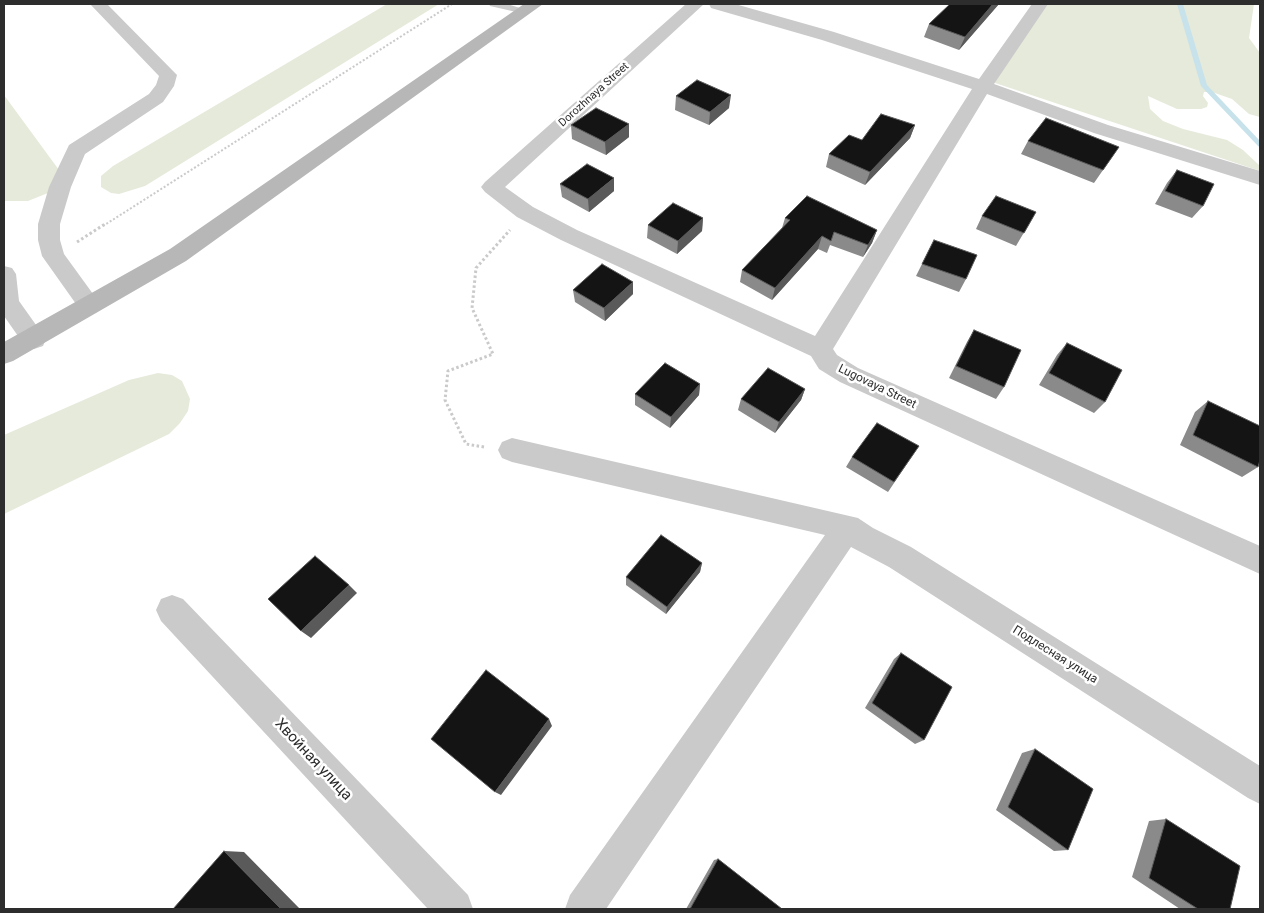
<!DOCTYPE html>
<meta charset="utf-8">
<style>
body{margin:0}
#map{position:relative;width:1264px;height:913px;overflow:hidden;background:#fff;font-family:Roboto,sans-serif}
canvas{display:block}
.frame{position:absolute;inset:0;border:5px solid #2d2d2d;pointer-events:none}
</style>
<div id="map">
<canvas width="1264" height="913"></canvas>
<div class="frame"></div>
</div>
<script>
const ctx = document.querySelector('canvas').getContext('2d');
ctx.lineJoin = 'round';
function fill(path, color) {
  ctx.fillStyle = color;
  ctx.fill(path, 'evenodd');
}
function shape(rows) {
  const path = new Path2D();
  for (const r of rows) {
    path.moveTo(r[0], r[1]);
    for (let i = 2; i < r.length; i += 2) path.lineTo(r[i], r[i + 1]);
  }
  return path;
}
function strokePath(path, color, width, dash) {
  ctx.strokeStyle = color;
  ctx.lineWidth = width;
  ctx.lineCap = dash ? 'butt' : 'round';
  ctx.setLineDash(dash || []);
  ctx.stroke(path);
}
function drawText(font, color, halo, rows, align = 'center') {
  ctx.font = font + ' Roboto,sans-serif';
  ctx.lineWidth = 5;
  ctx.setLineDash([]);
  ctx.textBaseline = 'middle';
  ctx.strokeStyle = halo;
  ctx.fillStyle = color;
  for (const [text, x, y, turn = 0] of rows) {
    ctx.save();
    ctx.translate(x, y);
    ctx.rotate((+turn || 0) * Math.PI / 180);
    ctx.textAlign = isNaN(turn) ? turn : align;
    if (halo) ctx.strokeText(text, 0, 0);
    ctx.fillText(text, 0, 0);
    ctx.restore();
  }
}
const green = shape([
 [387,4,439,4,145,186,119,194,111,193,101,187,101,176,113,166],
 [1040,4,1254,4,1249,38,1260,53,1260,117,1249,114,1232,99,1212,92,1204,92,1203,96,1208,103,1207,107,1201,109,1177,109,1148,96,1150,109,1163,121,1183,129,1227,140,1243,150,1260,166,1260,171,986,80,1030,25],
 [4,95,59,170,48,193,28,201,4,201],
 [158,373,172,375,182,381,190,399,188,411,180,423,169,434,4,514,4,435,129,380]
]);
const stream = shape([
 [1177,4,1183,4,1207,85,1260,141,1260,147,1258,146,1201,86,1177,4]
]);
const pathFar1 = shape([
 [103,226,452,4]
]);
const path = shape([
 [77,242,105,224],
 [484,447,466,444,445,400,448,371,493,354,472,308,476,268,510,230]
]);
const lane = shape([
 [489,4,507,4,530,11,525,14,490,6,489,4]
]);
const street = shape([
 [90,4,107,4,177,75,174,86,163,102,85,154,71,187,60,224,60,240,64,254,101,305,97,311,89,314,81,311,42,256,38,240,38,224,49,187,69,145,149,94,156,85,159,76,90,4],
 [686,4,704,4,505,187,533,207,577,230,815,336,972,89,822,40,711,8,709,4,735,4,834,32,979,79,1032,4,1048,4,994,84,1108,125,1260,171,1260,185,1094,133,987,94,833,349,837,355,858,368,1260,546,1260,574,840,382,819,369,811,356,561,240,517,217,485,192,481,187,485,182,686,4],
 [4,266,12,268,16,274,19,301,46,339,43,346,34,349,25,346,4,316,4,266],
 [512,438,858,518,873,528,911,547,1260,766,1260,804,1248,798,889,567,851,547,606,909,565,909,570,895,825,535,512,462,502,458,498,450,502,442,512,438],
 [172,595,183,599,468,895,473,909,428,909,161,621,156,610,161,599,172,595]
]);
const secondary = shape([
 [524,4,543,4,186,261,13,361,4,364,4,342,170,249,524,4]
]);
const wall = shape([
 [950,4,999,4,959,50,924,37,929,24],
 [676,96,729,108,709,125,675,110],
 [629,124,629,137,606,155,572,139,571,125],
 [915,125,910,138,865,185,826,167,829,154,862,140],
 [1028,141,1119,147,1094,183,1021,154],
 [1177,170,1203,206,1192,218,1155,204,1167,183],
 [560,184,614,191,589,212,562,197],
 [1036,212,1016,246,976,229,982,216],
 [703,218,702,231,677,254,647,238,648,225],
 [785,218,877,230,872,243,863,257,830,245,827,253,818,249,772,300,740,282,742,270,782,228],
 [934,240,966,279,959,292,916,276],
 [573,290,633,294,605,321,575,302],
 [974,330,1004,387,996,399,949,378,967,342],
 [1067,343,1105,402,1094,413,1039,385,1057,355],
 [700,384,699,395,670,428,635,405,635,394],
 [805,389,801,400,775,433,738,410,741,399],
 [1208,401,1258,467,1242,477,1180,445,1195,412],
 [919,446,888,492,846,467,852,457],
 [702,563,700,572,666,614,626,585,626,577],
 [901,653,924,740,915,744,865,708,894,659],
 [1035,749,1068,850,1054,851,996,810,1022,753],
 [1166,819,1230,909,1180,909,1132,877,1149,821],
 [718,859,782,909,686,909,714,860]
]);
const shadedWall = shape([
 [993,4,999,4,959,50,965,37],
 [731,95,729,108,709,125,710,112],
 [629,124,629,137,606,155,605,142],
 [915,125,910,138,865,185,870,172],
 [614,178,614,191,589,212,588,199],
 [703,218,702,231,677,254,678,241],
 [877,230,872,243,863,257,868,245],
 [822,236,818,249,772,300,775,288],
 [633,282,633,294,605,321,604,308],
 [700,384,699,395,670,428,671,417],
 [805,389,801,400,775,433,779,422],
 [702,563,700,572,666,614,667,607],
 [349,585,357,593,311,638,301,631],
 [549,719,552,726,501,795,495,792],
 [224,851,244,852,300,909,281,909]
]);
const building = shape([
 [950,4,993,4,965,37,929,24,950,4],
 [697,80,731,95,710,112,676,96,697,80],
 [596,108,629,124,605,142,571,125,596,108],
 [881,114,915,125,870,172,829,154,849,135,862,140,881,114],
 [1046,118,1119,147,1103,170,1028,141,1046,118],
 [587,164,614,178,588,199,560,184,587,164],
 [1177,170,1214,184,1203,206,1165,191,1177,170],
 [807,196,877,230,868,245,834,232,831,241,822,236,775,288,742,270,790,220,785,218,807,196],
 [996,196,1036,212,1024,233,982,216,996,196],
 [673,203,703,218,678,241,648,225,673,203],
 [934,240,977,255,966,279,922,264,934,240],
 [602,264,633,282,604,308,573,290,602,264],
 [974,330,1021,350,1004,387,956,366,974,330],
 [1067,343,1122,370,1105,402,1049,373,1067,343],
 [665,363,700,384,671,417,635,394,665,363],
 [768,368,805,389,779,422,741,399,768,368],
 [1208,401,1260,426,1260,460,1258,467,1193,435,1208,401],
 [877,423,919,446,894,482,852,457,877,423],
 [661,535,702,563,667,607,626,577,661,535],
 [315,556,349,585,301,631,268,599,315,556],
 [901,653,952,687,924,740,872,703,901,653],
 [486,670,549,719,495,792,431,739,486,670],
 [1035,749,1093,789,1068,850,1008,807,1035,749],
 [1166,819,1240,866,1230,909,1198,909,1149,878,1166,819],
 [224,851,281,909,173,909,224,851],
 [718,859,782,909,690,909,718,859]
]);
const farStreetnames = [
 ["Dorozhnaya Street",594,95,-42]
];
const streetNames = [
 ["Lugovaya Street",877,387,26],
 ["Подлесная улица",1055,655,32]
];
const nearStreetnames = [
 ["Хвойная улица",313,760,47]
];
fill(green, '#e6eadb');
fill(stream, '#c7e2ea');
strokePath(pathFar1, '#cacaca', 2, [2, 2]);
strokePath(path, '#cacaca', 3, [2.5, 2.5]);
fill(lane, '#cacaca');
fill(street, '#cacaca');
fill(secondary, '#b7b7b7');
fill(wall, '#8a8a8a');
fill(shadedWall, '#5a5a5a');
fill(building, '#141414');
strokePath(building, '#5a5a5a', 1);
drawText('11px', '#2d2d2d', '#fff', farStreetnames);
drawText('12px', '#2d2d2d', '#fff', streetNames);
drawText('15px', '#2d2d2d', '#fff', nearStreetnames);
</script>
